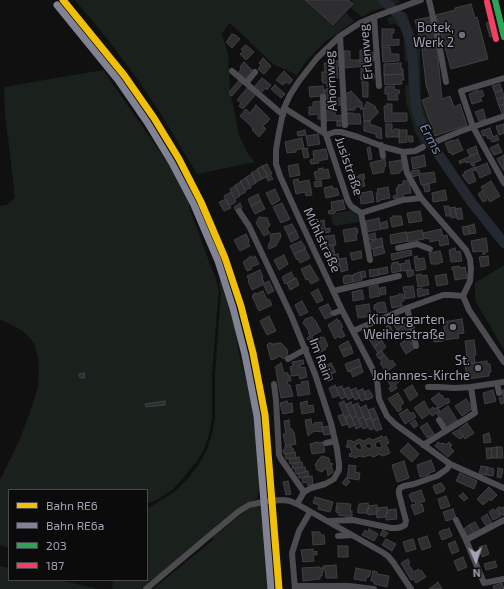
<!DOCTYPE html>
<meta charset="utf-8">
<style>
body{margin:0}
#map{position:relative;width:504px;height:589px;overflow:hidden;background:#101011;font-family:"Exo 2",sans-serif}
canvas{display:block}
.legend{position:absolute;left:8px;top:489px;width:140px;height:92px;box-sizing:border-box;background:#0b0b0c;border:1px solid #47474e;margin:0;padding:5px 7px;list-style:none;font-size:12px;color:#a1a2b2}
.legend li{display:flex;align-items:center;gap:8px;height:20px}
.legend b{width:20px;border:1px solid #47474e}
.north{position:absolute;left:456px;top:541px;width:40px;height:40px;-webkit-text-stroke:3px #0b0b0c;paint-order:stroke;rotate:177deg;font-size:11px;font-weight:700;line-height:16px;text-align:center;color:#a1a2b2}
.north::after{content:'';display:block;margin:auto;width:14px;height:18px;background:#a1a2b2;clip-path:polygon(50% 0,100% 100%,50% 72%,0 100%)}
</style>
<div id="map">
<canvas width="504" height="589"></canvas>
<ul class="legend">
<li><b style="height:5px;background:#f0c008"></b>Bahn RE6</li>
<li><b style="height:5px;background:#818294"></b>Bahn RE6a</li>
<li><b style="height:5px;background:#2ea355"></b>203</li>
<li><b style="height:5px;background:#f24062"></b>187</li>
</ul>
<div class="north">N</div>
</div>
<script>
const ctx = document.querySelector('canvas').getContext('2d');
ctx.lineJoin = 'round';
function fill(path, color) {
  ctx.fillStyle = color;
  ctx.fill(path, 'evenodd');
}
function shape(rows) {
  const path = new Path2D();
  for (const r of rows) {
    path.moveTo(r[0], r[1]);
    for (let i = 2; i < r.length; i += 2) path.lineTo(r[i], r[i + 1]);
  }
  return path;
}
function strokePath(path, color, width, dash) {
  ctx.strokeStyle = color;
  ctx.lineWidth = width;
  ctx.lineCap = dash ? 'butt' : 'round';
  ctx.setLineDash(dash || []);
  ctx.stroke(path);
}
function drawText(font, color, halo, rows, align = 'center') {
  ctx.font = font + ' "Exo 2",sans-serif';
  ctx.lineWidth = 3;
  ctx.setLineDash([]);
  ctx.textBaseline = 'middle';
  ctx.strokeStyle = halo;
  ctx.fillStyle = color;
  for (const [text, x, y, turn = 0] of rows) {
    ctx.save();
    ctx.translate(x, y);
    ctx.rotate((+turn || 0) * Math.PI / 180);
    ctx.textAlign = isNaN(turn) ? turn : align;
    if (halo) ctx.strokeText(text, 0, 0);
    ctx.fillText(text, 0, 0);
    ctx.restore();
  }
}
const green = shape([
 [75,0,304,0,333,26,346,13,354,21,325,42,307,60,297,75,273,64,231,24,229,23,222,34,228,54,230,91,239,135,248,154,255,162,197,174,161,114,138,80,109,41],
 [350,0,397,0,401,2,370,12,362,17,350,7,353,3],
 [406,12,420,50,421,100,435,141,422,146,415,132,406,102,405,85,409,85,408,62,405,61,403,30,394,23,390,25,387,18],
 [103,70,174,172,190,204,189,207,211,267,216,279,219,292,217,310,212,374,212,418,209,434,204,450,196,462,184,477,172,490,160,498,147,504,147,490,9,490,9,548,0,545,0,480,20,439,32,407,38,386,39,371,38,357,34,343,23,331,0,319,0,206,7,205,12,201,15,197,5,114,4,87],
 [353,210,358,216,359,222,335,226,332,221,331,214],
 [504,265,504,350,475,300,475,283],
 [221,281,234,312,238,349,252,405,255,430,263,466,257,499,249,502,236,511,142,589,112,589,113,580,147,580,147,509,174,492,187,480,199,464,207,450,212,434,215,418,215,375,221,292,219,282],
 [257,505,262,505,265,551,270,561,271,589,153,589,213,540,213,537,240,515,251,508],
 [0,566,9,568,9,580,59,580,98,589,0,589]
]);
const river = shape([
 [383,0,402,18,411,43,413,62,414,91,417,112,426,136,472,203,504,243]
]);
const building = shape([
 [305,0,348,0,353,4,333,25,305,0],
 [471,4,475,18,477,17,488,59,451,69,436,15,455,10,455,8,471,4],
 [430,17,437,47,442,99,450,96,454,107,460,104,467,125,435,136,422,100,430,97,426,85,422,49,415,20,430,17],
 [492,21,495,36,490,37,486,23,492,21],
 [382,29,394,29,394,33,392,33,392,40,399,39,399,45,382,46,382,29],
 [232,34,233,35,234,34,240,39,232,48,226,42,229,39,228,39,232,34],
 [246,45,254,52,246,60,240,54,243,51,241,49,246,45],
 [382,47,390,47,391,54,399,54,399,61,383,62,382,47],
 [363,48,367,48,367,53,373,52,374,61,360,62,360,50,363,50,363,48],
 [344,51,350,51,350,60,360,60,360,64,366,63,366,66,345,68,344,51],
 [263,58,271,66,264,74,258,69,261,65,259,63,263,58],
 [334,59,336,61,340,61,340,66,337,66,338,78,332,78,332,86,327,87,327,83,323,83,322,81,322,72,325,72,324,63,332,63,333,60,334,59],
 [244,62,252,70,245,78,238,73,241,69,240,67,244,62],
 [401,63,401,69,403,69,403,74,384,75,384,64,401,63],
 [369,67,369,73,372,72,374,74,374,79,361,80,361,68,369,67],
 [284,71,293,80,289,84,286,82,283,85,276,80,284,71],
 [403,74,404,80,401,80,402,84,385,85,384,75,403,74],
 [262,78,271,85,267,90,265,88,262,92,255,86,262,78],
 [239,80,243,83,232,96,230,95,230,91,239,80],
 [362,82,368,82,368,97,363,97,362,82],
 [500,84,502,90,495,93,492,86,500,84],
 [275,85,285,94,281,98,271,89,275,85],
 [323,86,324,94,321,94,321,96,310,97,309,87,323,86],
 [394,86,395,90,399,90,400,93,397,94,398,100,388,100,388,94,385,94,385,87,394,86],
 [248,87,256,94,243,109,239,106,241,103,237,100,248,87],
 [330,88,331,95,335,98,341,98,341,105,325,106,324,90,327,90,326,89,330,88],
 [478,90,478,92,482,90,484,96,480,97,482,101,472,104,469,94,478,90],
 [502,90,504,97,497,100,495,93,502,90],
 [351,91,358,98,358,100,360,100,360,102,362,102,362,109,361,110,360,107,355,107,355,110,346,110,345,96,348,92,349,93,351,91],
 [504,97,504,104,499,106,497,100,504,97],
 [321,101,324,119,318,119,318,114,309,115,309,107,313,107,313,102,321,101],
 [367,102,368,102,371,104,375,106,376,109,378,111,378,113,370,121,364,121,363,108,365,108,365,105,367,102],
 [387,104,392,104,392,113,407,113,407,121,385,122,384,106,387,106,387,104],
 [504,104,504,112,502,113,499,106,504,104],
 [256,105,270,119,263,126,266,129,259,137,252,130,253,129,250,125,240,116,246,109,250,113,256,105],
 [483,109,486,119,479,121,475,112,483,109],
 [335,110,335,116,342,115,342,120,326,121,325,111,335,110],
 [347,113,353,113,353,114,360,114,361,124,347,124,347,113],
 [337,121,342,121,343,126,337,126,337,121],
 [364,121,370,121,370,124,381,128,382,139,376,137,376,134,364,131,364,121],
 [386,124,392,124,392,132,394,131,394,129,399,129,399,137,386,137,386,124],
 [504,124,504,133,499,135,496,126,504,124],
 [490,128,493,137,497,135,499,140,492,142,490,138,488,139,486,135,483,136,481,131,490,128],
 [305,130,306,135,298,136,297,132,305,130],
 [399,130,407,130,407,142,399,143,399,130],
 [318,134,320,144,308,146,306,136,318,134],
 [408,136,413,136,413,142,409,142,408,136],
 [302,138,304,148,296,150,296,152,287,153,285,142,302,138],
 [458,139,463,150,452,155,451,152,449,153,445,143,453,140,453,141,458,139],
 [498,144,502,152,494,155,490,148,498,144],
 [476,146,478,153,470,156,467,150,476,146],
 [370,147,372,159,369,160,367,148,370,147],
 [307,148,309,157,304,158,302,149,307,148],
 [326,149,328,159,318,161,319,163,311,164,310,160,314,159,313,151,326,149],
 [478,153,481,160,474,163,475,165,472,166,470,162,466,163,465,161,460,164,459,161,478,153],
 [424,155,426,166,413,169,411,158,424,155],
 [504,155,504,170,503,170,497,159,504,155],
 [385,159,386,166,384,167,384,172,373,174,370,163,385,159],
 [401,160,403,170,400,171,400,173,391,174,389,162,401,160],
 [487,163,491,173,480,178,478,172,477,172,475,168,487,163],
 [267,164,272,174,270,174,273,179,268,181,266,177,268,176,262,166,267,164],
 [298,164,300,175,290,177,288,166,298,164],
 [262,166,268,176,262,179,257,169,262,166],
 [475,167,476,170,472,171,476,181,469,184,462,175,465,173,464,172,475,167],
 [323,168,323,170,328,169,330,178,316,180,314,172,319,171,318,169,323,168],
 [257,170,262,179,256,182,251,173,257,170],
 [419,170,420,174,434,172,436,182,421,185,419,175,412,177,411,171,419,170],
 [355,173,355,177,359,176,359,175,364,174,365,179,363,179,365,186,353,188,351,180,350,180,350,174,355,173],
 [252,174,256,183,250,186,246,177,252,174],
 [246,178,251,188,245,190,240,181,246,178],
 [298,179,299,182,309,180,312,195,306,196,305,192,296,194,293,180,298,179],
 [409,180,411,193,403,194,404,197,394,199,393,196,397,195,396,188,398,188,398,185,403,184,403,181,409,180],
 [321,181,322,186,315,187,314,182,321,181],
 [491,181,500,196,490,202,481,187,491,181],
 [241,182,246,192,240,195,235,185,241,182],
 [429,184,430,191,425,192,423,185,429,184],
 [235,186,240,196,235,199,230,189,235,186],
 [332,186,333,189,337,188,339,195,326,198,324,188,332,186],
 [388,187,390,198,380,200,380,201,377,202,376,193,378,193,377,189,388,187],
 [275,189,280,200,272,205,266,193,275,189],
 [360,189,361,193,372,191,374,202,361,204,360,195,356,195,355,190,360,189],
 [445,190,447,200,433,202,432,193,445,190],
 [482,191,487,200,483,202,478,194,482,191],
 [231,192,236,202,229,206,224,196,231,192],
 [258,194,261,201,251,206,248,199,258,194],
 [226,199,231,208,224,211,219,202,226,199],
 [343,200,345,209,335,211,335,213,329,214,328,211,332,210,331,202,343,200],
 [261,201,265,209,255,214,251,206,261,201],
 [240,203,242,208,236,211,234,207,240,203],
 [282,203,290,219,281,223,273,207,282,203],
 [444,206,449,206,451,216,446,216,444,206],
 [455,207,457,217,451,218,450,208,455,207],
 [461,208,463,219,457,219,455,209,461,208],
 [420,211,422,221,409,223,407,213,420,211],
 [393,216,401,216,403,225,392,227,390,218,393,217,393,216],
 [259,217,267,218,270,225,267,229,270,233,264,236,256,223,259,217],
 [379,218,381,229,368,232,366,221,379,218],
 [324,220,325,229,330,228,330,232,323,233,322,230,313,232,312,223,324,220],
 [387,221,388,228,381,229,380,223,387,221],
 [292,224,296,231,288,235,284,227,292,224],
 [474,224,476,233,470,234,468,226,474,224],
 [468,226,470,234,464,235,462,227,468,226],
 [355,228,357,228,358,233,356,234,357,240,345,242,343,230,355,228],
 [441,229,443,236,447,235,449,244,440,246,439,240,430,242,430,238,426,239,426,238,424,238,423,233,441,229],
 [422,230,424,239,408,242,406,233,422,230],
 [296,231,299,238,291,242,288,235,296,231],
 [406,232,408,241,391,244,390,235,406,232],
 [280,233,281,237,276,246,269,249,268,246,271,240,270,235,271,234,280,233],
 [375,233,376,239,368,240,367,235,375,233],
 [246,234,249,240,248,243,250,246,240,251,234,240,246,234],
 [334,235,336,245,322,247,321,237,334,235],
 [382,238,383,246,371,249,371,241,382,238],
 [486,238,488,251,483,255,483,251,473,252,471,241,486,238],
 [301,241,306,248,294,254,290,246,301,241],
 [333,245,334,251,328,252,327,246,333,245],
 [383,246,385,253,374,256,373,249,383,246],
 [455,248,456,252,460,251,462,261,451,262,449,250,455,248],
 [305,249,310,258,300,263,298,259,297,260,294,254,305,249],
 [411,250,412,255,392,260,391,254,411,250],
 [334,251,335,255,331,256,332,260,329,260,328,252,334,251],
 [361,251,362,258,352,260,350,253,361,251],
 [440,251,443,262,438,263,439,264,431,264,429,253,440,251],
 [338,254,340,266,333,267,331,256,338,254],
 [284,255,288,264,279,270,274,260,284,255],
 [251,256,252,258,255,256,259,264,251,267,252,269,247,271,243,262,251,256],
 [417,256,418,259,424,258,426,269,416,271,414,257,417,256],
 [488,256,489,265,481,267,479,257,488,256],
 [346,258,348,270,341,272,339,259,346,258],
 [409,260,411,270,401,271,400,264,406,263,405,261,409,260],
 [398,262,398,264,400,264,401,271,392,273,391,266,392,265,392,263,398,262],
 [310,265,319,280,311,284,308,279,306,280,301,269,310,265],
 [459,266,459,268,465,267,467,278,455,280,453,269,452,270,452,267,459,266],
 [387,267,388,273,379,275,378,269,387,267],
 [378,269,379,275,370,277,369,270,378,269],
 [260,270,263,277,262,278,264,282,262,283,262,285,252,290,248,281,249,280,247,276,260,270],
 [413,270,414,275,408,277,406,271,413,270],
 [365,271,366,277,362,278,360,272,365,271],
 [291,272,295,279,285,284,282,277,291,272],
 [360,272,362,280,353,282,352,275,355,275,354,274,360,272],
 [421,274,421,276,427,275,429,285,418,287,416,275,421,274],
 [446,274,448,284,437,286,435,276,446,274],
 [349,275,350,276,352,275,353,282,344,284,343,277,344,277,344,276,349,275],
 [296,278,299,285,290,290,287,283,296,278],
 [269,281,274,291,268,294,263,284,269,281],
 [378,285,380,296,370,298,369,287,378,285],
 [413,286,415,297,405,299,403,287,413,286],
 [385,287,386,294,381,295,380,288,385,287],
 [422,288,423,290,428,289,429,294,418,297,417,289,422,288],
 [318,289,323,300,317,303,311,293,318,289],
 [362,290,364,299,353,301,352,292,362,290],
 [263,291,267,300,269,299,272,305,259,311,252,296,254,296,253,294,256,293,256,294,263,291],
 [399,294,402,294,403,295,404,301,401,301,402,306,392,308,390,297,399,295,399,294],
 [302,301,308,312,300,316,295,305,302,301],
 [384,302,384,303,385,303,387,312,377,313,377,309,374,310,374,305,377,304,377,303,384,302],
 [328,304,332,312,330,313,332,316,325,319,319,308,328,304],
 [369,304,371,316,358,318,356,306,369,304],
 [269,316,276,331,267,335,260,321,269,316],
 [312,317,314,320,315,320,321,331,312,336,313,339,309,341,307,338,310,336,308,332,309,331,303,323,305,319,312,317],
 [401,318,405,324,397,330,393,324,401,318],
 [337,319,338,321,339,320,343,327,341,328,345,336,340,338,339,336,335,339,328,325,337,319],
 [462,319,464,333,458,334,459,338,443,340,443,341,434,342,432,334,442,333,442,334,445,333,443,322,462,319],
 [405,324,409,330,401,335,397,330,405,324],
 [390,325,393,332,388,333,386,326,390,325],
 [376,332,382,341,374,347,368,338,376,332],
 [321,337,322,338,324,337,328,346,325,348,326,349,319,353,317,348,316,349,312,342,321,337],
 [408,338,415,348,406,354,400,344,408,338],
 [474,340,476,355,474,355,475,363,468,364,465,341,474,340],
 [348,341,351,347,341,351,339,346,348,341],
 [382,341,386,347,378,353,374,347,382,341],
 [269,343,271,343,271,344,276,344,276,343,281,343,287,349,288,356,283,359,280,356,277,357,277,358,271,360,267,345,269,343],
 [351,347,353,353,344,357,341,351,351,347],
 [382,351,384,355,379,359,376,354,382,351],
 [385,355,390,362,392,360,396,365,386,372,380,363,382,362,380,358,385,355],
 [359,359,361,366,348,372,345,364,359,359],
 [303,360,304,364,300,365,300,368,305,367,307,377,300,379,299,375,292,376,290,367,293,366,292,362,303,360],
 [487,361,487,364,490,364,491,372,489,372,489,376,467,379,465,364,487,361],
 [281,363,284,373,288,373,288,376,290,375,291,381,287,381,288,385,290,385,293,396,281,398,276,371,277,371,275,367,281,363],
 [331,363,336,372,331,374,333,379,328,381,321,368,331,363],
 [361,366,363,372,353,377,350,370,361,366],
 [393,372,400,381,395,385,397,388,391,392,389,388,391,386,385,377,393,372],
 [84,373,85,378,80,378,79,374,84,373],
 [308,381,310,394,298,396,296,385,302,384,301,382,308,381],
 [335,385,339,395,333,398,329,388,335,385],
 [412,385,418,395,410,401,404,390,412,385],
 [342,386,346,397,341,399,336,388,342,386],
 [349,387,353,397,348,400,343,389,349,387],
 [356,388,360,398,355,400,350,390,356,388],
 [363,389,367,399,361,401,357,391,363,389],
 [369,390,373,396,372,398,367,400,364,392,369,390],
 [493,390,496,401,485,404,483,393,493,390],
 [502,390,504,390,504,403,501,404,499,398,503,397,502,390],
 [398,393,404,403,400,406,402,409,398,412,388,399,398,393],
 [439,393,441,396,442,395,445,400,448,398,450,402,447,404,447,403,439,408,436,404,435,404,431,399,439,393],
 [466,399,473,408,462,416,455,406,466,399],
 [165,401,165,405,146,407,145,404,165,401],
 [287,401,288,404,292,403,293,412,283,414,280,403,287,401],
 [307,401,308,406,313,405,314,412,302,414,300,403,307,401],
 [344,401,350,415,345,418,339,403,344,401],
 [424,401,429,410,433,407,434,409,437,407,440,411,432,416,430,413,422,419,414,408,424,401],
 [351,402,357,416,352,418,346,404,351,402],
 [358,403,364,417,358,419,353,405,358,403],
 [366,405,371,418,365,420,360,408,366,405],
 [448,406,457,420,446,427,437,414,448,406],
 [374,408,378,418,372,421,368,410,374,408],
 [407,409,411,414,413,412,416,417,405,424,399,414,407,409],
 [343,414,348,424,342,426,338,416,343,414],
 [350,415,355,425,349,428,345,418,350,415],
 [357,416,362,426,356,429,352,418,357,416],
 [364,417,368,427,363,429,358,419,364,417],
 [371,418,375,428,370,430,365,420,371,418],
 [378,418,382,429,376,431,372,421,378,418],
 [311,419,312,425,314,425,314,423,322,422,323,432,314,431,308,436,305,420,311,419],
 [289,420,290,429,292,429,293,432,294,432,296,444,286,446,283,434,286,434,284,421,289,420],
 [415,420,418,425,414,428,410,423,415,420],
 [427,423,434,434,427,438,420,427,427,423],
 [467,423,474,433,465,439,459,429,467,423],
 [330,426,331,434,324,435,322,427,330,426],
 [458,430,463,437,460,439,452,433,458,430],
 [489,433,491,442,484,443,483,435,489,433],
 [382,436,383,438,386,436,389,443,386,444,390,453,383,456,379,454,374,457,369,455,364,457,360,456,354,458,353,456,350,457,349,454,352,453,350,447,347,448,346,445,348,444,347,441,350,440,354,442,359,439,364,441,369,438,373,440,382,436],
 [380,441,382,447,380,448,376,447,375,443,380,441],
 [360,443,362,449,360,450,356,448,355,445,360,443],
 [370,443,372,447,369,449,366,447,365,445,370,443],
 [317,442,317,443,323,442,325,452,312,454,310,444,317,442],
 [438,442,441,444,442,443,443,444,444,443,446,445,449,442,452,445,450,447,454,451,448,457,435,446,438,442],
 [408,443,419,454,412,462,400,451,408,443],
 [291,445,291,448,293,448,294,453,284,454,283,450,285,449,285,446,291,445],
 [497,447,502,447,503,458,497,458,497,447],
 [497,447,497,458,492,458,491,448,497,447],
 [486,448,491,448,492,458,487,459,486,448],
 [295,452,296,458,286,459,285,454,295,452],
 [322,456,329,458,330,463,333,464,331,465,333,472,328,476,327,469,325,469,322,472,317,470,315,464,317,463,317,461,322,456],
 [299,457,300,462,290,464,289,459,299,457],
 [431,460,435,471,429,473,429,475,420,477,417,465,431,460],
 [404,461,409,478,397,482,392,465,404,461],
 [302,462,303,467,293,469,292,464,302,462],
 [349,465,356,466,355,472,360,473,359,480,347,478,349,465],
 [481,466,487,467,486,475,479,474,481,466],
 [305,467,306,472,296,474,295,468,305,467],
 [487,467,494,469,493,476,486,475,487,467],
 [498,468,503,469,501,478,497,477,498,468],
 [308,471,309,476,299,478,298,473,308,471],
 [460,473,477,481,474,489,456,481,460,473],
 [312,476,313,485,308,486,307,482,303,483,302,478,312,476],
 [346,478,350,482,346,486,342,483,346,478],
 [288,481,291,494,286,495,283,482,288,481],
 [441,483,442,485,443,485,445,489,444,489,444,491,436,494,433,486,441,483],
 [489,487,497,495,491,501,490,499,483,505,477,499,489,487],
 [421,490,425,501,419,503,420,505,422,504,424,511,415,515,411,505,416,504,415,501,412,502,409,495,413,492,413,493,421,490],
 [463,493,468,498,464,501,459,496,463,493],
 [446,496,450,506,441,509,438,499,446,496],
 [315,497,333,502,330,512,318,509,319,505,313,503,315,497],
 [337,503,351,504,350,511,352,511,352,517,338,515,339,513,336,512,336,509,339,509,339,508,336,508,337,503],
 [368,503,369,509,367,509,368,513,358,513,358,507,359,507,359,504,368,503],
 [377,505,378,511,376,511,377,514,368,515,367,509,369,509,369,506,377,505],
 [387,507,388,513,386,513,386,517,377,518,376,511,378,511,377,508,387,507],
 [500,507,501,508,504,507,504,516,503,514,500,515,497,508,500,507],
 [396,509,397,519,386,520,386,513,388,513,387,510,396,509],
 [453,509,456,518,446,521,443,512,453,509],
 [493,509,494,511,497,509,501,516,493,520,489,512,493,509],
 [487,514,492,523,486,526,481,518,487,514],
 [475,522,480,530,474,533,469,525,475,522],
 [469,525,474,533,468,537,464,529,469,525],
 [449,528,452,536,442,540,439,532,445,529,446,530,449,528],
 [369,529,378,534,374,541,362,535,365,530,368,532,369,529],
 [383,530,388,533,385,537,380,535,383,530],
 [312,532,320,532,321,535,324,535,325,544,313,545,312,532],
 [427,536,431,547,422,550,418,539,427,536],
 [386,539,396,544,392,551,382,545,386,539],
 [413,539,416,549,406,552,403,542,413,539],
 [455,541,459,551,452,554,448,544,455,541],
 [486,545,489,554,482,557,479,547,486,545],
 [338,546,348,546,348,557,338,557,338,546],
 [313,549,313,552,317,551,317,555,313,555,314,561,303,562,301,550,313,549],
 [463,557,467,567,458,571,454,561,463,557],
 [408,559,410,563,408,564,414,572,418,569,420,571,421,570,426,577,416,583,413,579,411,580,401,563,408,559],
 [495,561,497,567,486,570,484,564,495,561],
 [336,565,337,578,326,578,325,569,323,569,323,566,336,565],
 [319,567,319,568,323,568,323,572,322,572,322,576,320,576,320,579,303,581,302,568,319,567],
 [356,568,371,571,369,577,366,577,366,581,354,579,356,568],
 [373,571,377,572,377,574,389,576,387,587,374,584,374,581,371,581,373,571],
 [438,582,442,589,429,589,438,582],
 [502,583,504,589,494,589,493,586,502,583]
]);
const minor = shape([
 [421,0,374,17,360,23,340,36,317,58,299,81,290,95,284,108,279,132,276,150,276,164,280,176,298,216,342,310,373,370,377,380,379,399,387,416,395,424,450,464,504,488],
 [429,0,438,38,446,82],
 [495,0,504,37],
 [374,17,379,86],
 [340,36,345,125],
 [232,71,283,115],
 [504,78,461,91,473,127,504,183],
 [246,83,255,72],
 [323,97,324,133],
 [284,108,324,133,326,135,348,201,351,206,361,213,403,200,421,198,466,250,470,259,471,269,470,281,463,296],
 [326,135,335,132,341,132,358,137,384,147,403,152,415,151,423,147],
 [435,142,461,131,504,116],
 [381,145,383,156],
 [403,152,407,173,421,198],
 [239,211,249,226,291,315,315,374,331,423,337,449,339,464,339,470,336,475,334,479,325,484,311,488,304,492,297,504],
 [361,213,370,260],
 [398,248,417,244,430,249],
 [333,291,399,276],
 [463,296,469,310,504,362],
 [407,308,416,346],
 [334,313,342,310],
 [353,331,407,308,443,295,450,295,463,296],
 [288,359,306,349],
 [497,383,499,393],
 [274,384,276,400,279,455,281,459,304,492],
 [428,387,438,387,455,388,471,387,504,382],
 [439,420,446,431],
 [326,443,335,441],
 [423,445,475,413,471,387],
 [456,520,466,540,484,583,504,579],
 [328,521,353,520,391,528,397,528,401,527,405,525,406,521,399,494,399,490,400,488,404,486,414,484,437,476,447,469,450,464],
 [338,536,352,535],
 [466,540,504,520],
 [295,586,349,586,374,589],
 [146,589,209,536,238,512,249,505,267,501,283,500,290,501,297,504,382,552,388,556,393,562,411,589],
 [295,589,292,553,299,531,310,512]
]);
const bus1 = shape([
 [495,0,504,37]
]);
const bus2 = shape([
 [487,2,496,39]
]);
const rail1 = shape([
 [63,0,124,75,154,118,179,159,201,202,225,258,241,306,253,353,265,415,279,589]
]);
const rail2 = shape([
 [57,5,118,80,147,122,172,163,194,205,218,261,233,308,245,355,257,416,271,589]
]);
const markers = [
 [462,35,4,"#6e6f7a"],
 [453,327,4,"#6e6f7a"],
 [478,368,4,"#6e6f7a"]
];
const poiNames = [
 ["Botek,",454,28],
 ["Werk 2",454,43],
 ["Kindergarten",445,320],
 ["Weiherstraße",445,335],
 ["St.",470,361],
 ["Johannes-Kirche",470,376]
];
const streetNames = [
 ["Erlenweg",366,52,-95],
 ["Ahornweg",331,81,-93],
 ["Jusistraße",349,166,71],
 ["Mühlstraße",322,240,65],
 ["Im Rain",321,359,69]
];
const waterNames = [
 ["Erms",431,139,62]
];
fill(green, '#1a211c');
strokePath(river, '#242931', 10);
fill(building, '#2e2e30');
strokePath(building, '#404044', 1);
strokePath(minor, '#4b4b50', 6);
strokePath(bus1, '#2ea355', 6);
strokePath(bus2, '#f24062', 6);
strokePath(rail1, '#f0c008', 7);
strokePath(rail2, '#818294', 7);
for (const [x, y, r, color] of markers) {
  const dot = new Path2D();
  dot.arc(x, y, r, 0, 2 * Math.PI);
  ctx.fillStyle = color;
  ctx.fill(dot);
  strokePath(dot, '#0b0b0c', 1.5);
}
drawText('13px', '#a1a2b2', '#0b0b0c', poiNames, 'right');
drawText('13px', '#a1a2b2', '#0b0b0c', streetNames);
drawText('italic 14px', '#7788ae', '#0b0b0c', waterNames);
</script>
